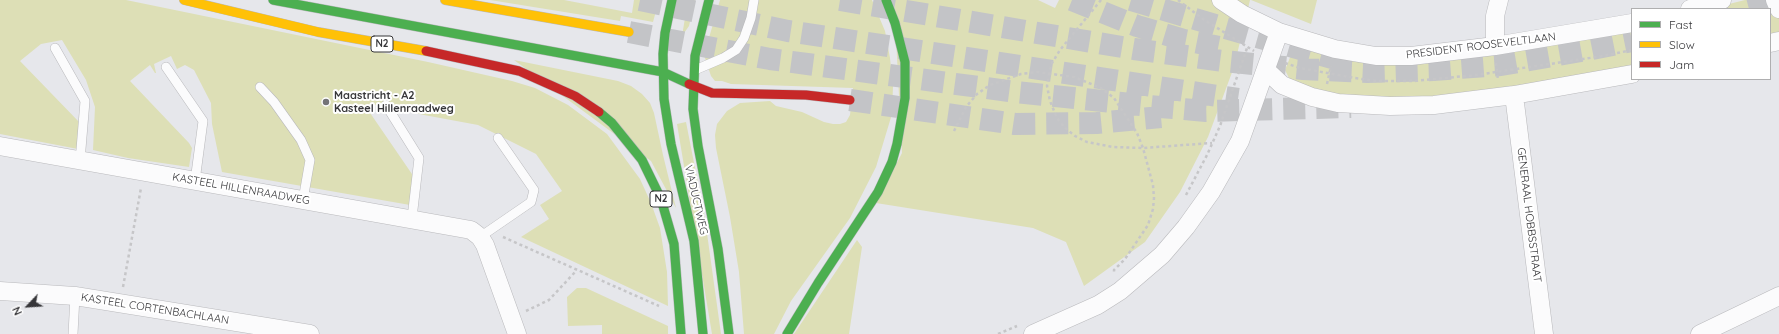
<!DOCTYPE html>
<style>
body{margin:0}
#map{position:relative;width:1779px;height:334px;overflow:hidden;background:#e6e7eb;font-family:Quicksand,sans-serif}
canvas{display:block}
.legend{position:absolute;left:1631px;top:8px;width:140px;height:72px;box-sizing:border-box;background:#fff;border:1px solid #afafb0;margin:0;padding:5px 7px;list-style:none;font-size:12px;color:#363639}
.legend li{display:flex;align-items:center;gap:8px;height:20px}
.legend b{width:20px;border:1px solid #afafb0}
.north{position:absolute;left:8px;top:286px;width:40px;height:40px;-webkit-text-stroke:3px #fff;paint-order:stroke;rotate:245deg;font-size:11px;font-weight:700;line-height:16px;text-align:center;color:#363639}
.north::after{content:'';display:block;margin:auto;width:14px;height:18px;background:#363639;clip-path:polygon(50% 0,100% 100%,50% 72%,0 100%)}
</style>
<div id="map">
<canvas width="1779" height="334"></canvas>
<ul class="legend">
<li><b style="height:5px;background:#4caf50"></b>Fast</li>
<li><b style="height:5px;background:#ffc107"></b>Slow</li>
<li><b style="height:5px;background:#c62828"></b>Jam</li>
</ul>
<div class="north">N</div>
</div>
<script>
const ctx = document.querySelector('canvas').getContext('2d');
ctx.lineJoin = 'round';
function fill(path, color) {
  ctx.fillStyle = color;
  ctx.fill(path, 'evenodd');
}
function shape(rows) {
  const path = new Path2D();
  for (const r of rows) {
    path.moveTo(r[0], r[1]);
    for (let i = 2; i < r.length; i += 2) path.lineTo(r[i], r[i + 1]);
  }
  return path;
}
function strokePath(path, color, width, dash) {
  ctx.strokeStyle = color;
  ctx.lineWidth = width;
  ctx.lineCap = dash ? 'butt' : 'round';
  ctx.setLineDash(dash || []);
  ctx.stroke(path);
}
function drawText(font, color, halo, rows, align = 'center') {
  ctx.font = font + ' Quicksand,sans-serif';
  ctx.lineWidth = 4;
  ctx.setLineDash([]);
  ctx.textBaseline = 'middle';
  ctx.strokeStyle = halo;
  ctx.fillStyle = color;
  for (const [text, x, y, turn = 0] of rows) {
    ctx.save();
    ctx.translate(x, y);
    ctx.rotate((+turn || 0) * Math.PI / 180);
    ctx.textAlign = isNaN(turn) ? turn : align;
    if (halo) ctx.strokeText(text, 0, 0);
    ctx.fillText(text, 0, 0);
    ctx.restore();
  }
}
const green = shape([
 [0,0,126,0,428,62,512,81,535,88,568,105,607,134,640,179,651,203,660,228,667,272,668,306,521,237,549,219,540,205,562,191,536,154,478,125,424,115,380,104,366,107,414,177,410,205,222,172,212,124,211,103,194,70,185,65,177,69,171,56,154,64,156,73,155,73,150,65,130,81,189,143,192,148,189,167,128,158,93,150,95,107,86,80,62,40,41,44,20,61,80,123,78,149,0,134],
 [490,0,564,0,632,13,634,0,659,0,653,22,621,16,620,21],
 [688,0,695,0,689,26,682,36],
 [720,0,872,0,885,31,890,58,893,86,892,114,876,167,850,218,791,301,774,334,744,334,739,272,730,217,716,148,715,135,717,124,727,111,740,103,770,101,776,106,802,112,824,122,833,124,840,124,846,122,850,115,853,88,731,84,722,81,715,81,711,76,704,55],
 [894,0,1038,0,1055,8,1059,0,1250,0,1234,67,1208,137,1180,192,1145,242,1084,286,1066,242,1033,228,876,203,902,153],
 [1251,0,1317,0,1311,24],
 [1745,0,1779,0,1779,33,1770,35,1770,9,1709,9],
 [1632,27,1632,69,1427,101,1324,96,1291,82,1285,70,1291,55,1302,49,1340,56],
 [514,60,618,81,631,86,642,94,650,103,654,113,663,155,676,208,651,161],
 [686,122,705,219,721,334,712,334,677,124],
 [857,240,862,247,849,334,794,334],
 [577,288,586,288,668,326,668,334,602,334,602,325,568,326,567,297]
]);
const highwayTunnel = shape([
 [640,0,788,31,1238,99],
 [840,0,1134,49,1223,61,1303,69,1367,72,1433,70,1501,65,1592,49,1632,41],
 [1072,0,1137,26,1184,40,1225,48],
 [1131,0,1222,27,1346,62],
 [1749,9,1779,1],
 [629,32,770,59,1016,92,1160,107,1206,111,1351,107],
 [850,100,1015,124,1097,123,1161,117]
]);
const path = shape([
 [1101,0,1060,50,1052,63,1049,74,1047,86,1050,101,1057,118,1065,128,1075,136,1087,142,1113,147,1143,148,1212,143],
 [1178,0,1203,19,1254,51],
 [1285,63,1300,68,1355,78,1376,81,1414,81,1476,75,1603,56,1632,50],
 [1496,63,1498,80],
 [1327,84,1331,66],
 [954,131,966,107,977,94,990,85,1021,74,1037,72,1074,77,1101,88,1114,98,1137,133,1143,148,1153,185,1154,198,1153,209,1148,225,1125,259,1114,270,1114,273],
 [1186,195,1207,155,1220,126,1247,48],
 [503,237,659,306],
 [123,287,141,188],
 [526,311,549,300,576,271],
 [998,334,1017,326]
]);
const lane = shape([
 [55,48,85,101,80,161],
 [166,67,203,121,195,181],
 [695,70,723,58,736,50,744,38,751,18,754,0],
 [260,87,274,102,301,140,310,160,303,200],
 [386,105,419,158,412,218],
 [480,237,531,202,534,190,498,138],
 [73,334,75,296]
]);
const street = shape([
 [1221,0,1242,14,1279,32,1335,49,1376,56,1411,56,1495,46,1632,23],
 [1775,0,1779,9],
 [1690,9,1722,0],
 [1770,43,1779,41],
 [1495,46,1495,16,1499,0],
 [1266,70,1282,85,1312,97,1338,103,1390,106,1434,105,1514,95,1632,74],
 [1514,95,1544,334],
 [0,146,471,230,480,237,485,245,517,334],
 [0,291,75,296,310,334],
 [1033,334,1098,305,1120,291,1162,255,1186,227,1211,192,1240,141,1279,32],
 [1700,334,1779,296]
]);
const fast = shape([
 [273,0,663,72,689,84],
 [672,0,665,33,663,54,664,99,671,144,694,241,703,334],
 [709,0,695,56,693,109,698,146,718,249,729,334],
 [599,112,612,123,642,160,661,199,674,244,681,334],
 [787,334,818,283,878,192,892,162,897,144,905,98,905,62,895,23,886,0]
]);
const slow = shape([
 [184,0,318,32,426,51],
 [445,0,629,32]
]);
const jam = shape([
 [426,51,519,71,575,96,599,112],
 [689,84,712,93,806,95,850,100]
]);
const markers = [
 [326,102,4,"#747477"]
];
const shields = [
 [382,44,22],
 [661,199,22]
];
const shieldNames = [
 ["N2",382,44],
 ["N2",661,199]
];
const streetNames = [
 ["PRESIDENT ROOSEVELTLAAN",1481,46,-7],
 ["KASTEEL HILLENRAADWEG",241,189,10],
 ["VIADUCTWEG",696,200,77],
 ["GENERAAL HOBBSSTRAAT",1529,215,83],
 ["KASTEEL CORTENBACHLAAN",155,309,9]
];
const poiNames = [
 ["Maastricht - A2",334,96],
 ["Kasteel Hillenraadweg",334,109]
];
fill(green, '#dddfb6');
strokePath(highwayTunnel, '#c3c4c7', 22, [22, 11]);
strokePath(lane, '#b9b9bc', 10);
strokePath(street, '#b9b9bc', 19);
strokePath(fast, '#b9b9bc', 10);
strokePath(slow, '#b9b9bc', 10);
strokePath(jam, '#b9b9bc', 10);
strokePath(path, '#c6c6c8', 2.5, [3, 3]);
strokePath(lane, '#fbfbfc', 9);
strokePath(street, '#fbfbfc', 18);
strokePath(fast, '#4caf50', 9);
strokePath(slow, '#ffc107', 9);
strokePath(jam, '#c62828', 9);
for (const [x, y, r, color] of markers) {
  const dot = new Path2D();
  dot.arc(x, y, r, 0, 2 * Math.PI);
  ctx.fillStyle = color;
  ctx.fill(dot);
  strokePath(dot, '#fff', 1.5);
}
for (const [x, y, w] of shields) {
  const box = new Path2D();
  box.roundRect(x - w / 2, y - 8, w, 16, 3);
  ctx.fillStyle = '#fff';
  ctx.fill(box);
  strokePath(box, '#363639', 1);
}
drawText('bold 10px', '#363639', null, shieldNames);
drawText('11px', '#363639', '#fff', streetNames);
drawText('bold 11px', '#363639', '#fff', poiNames, 'left');
</script>
